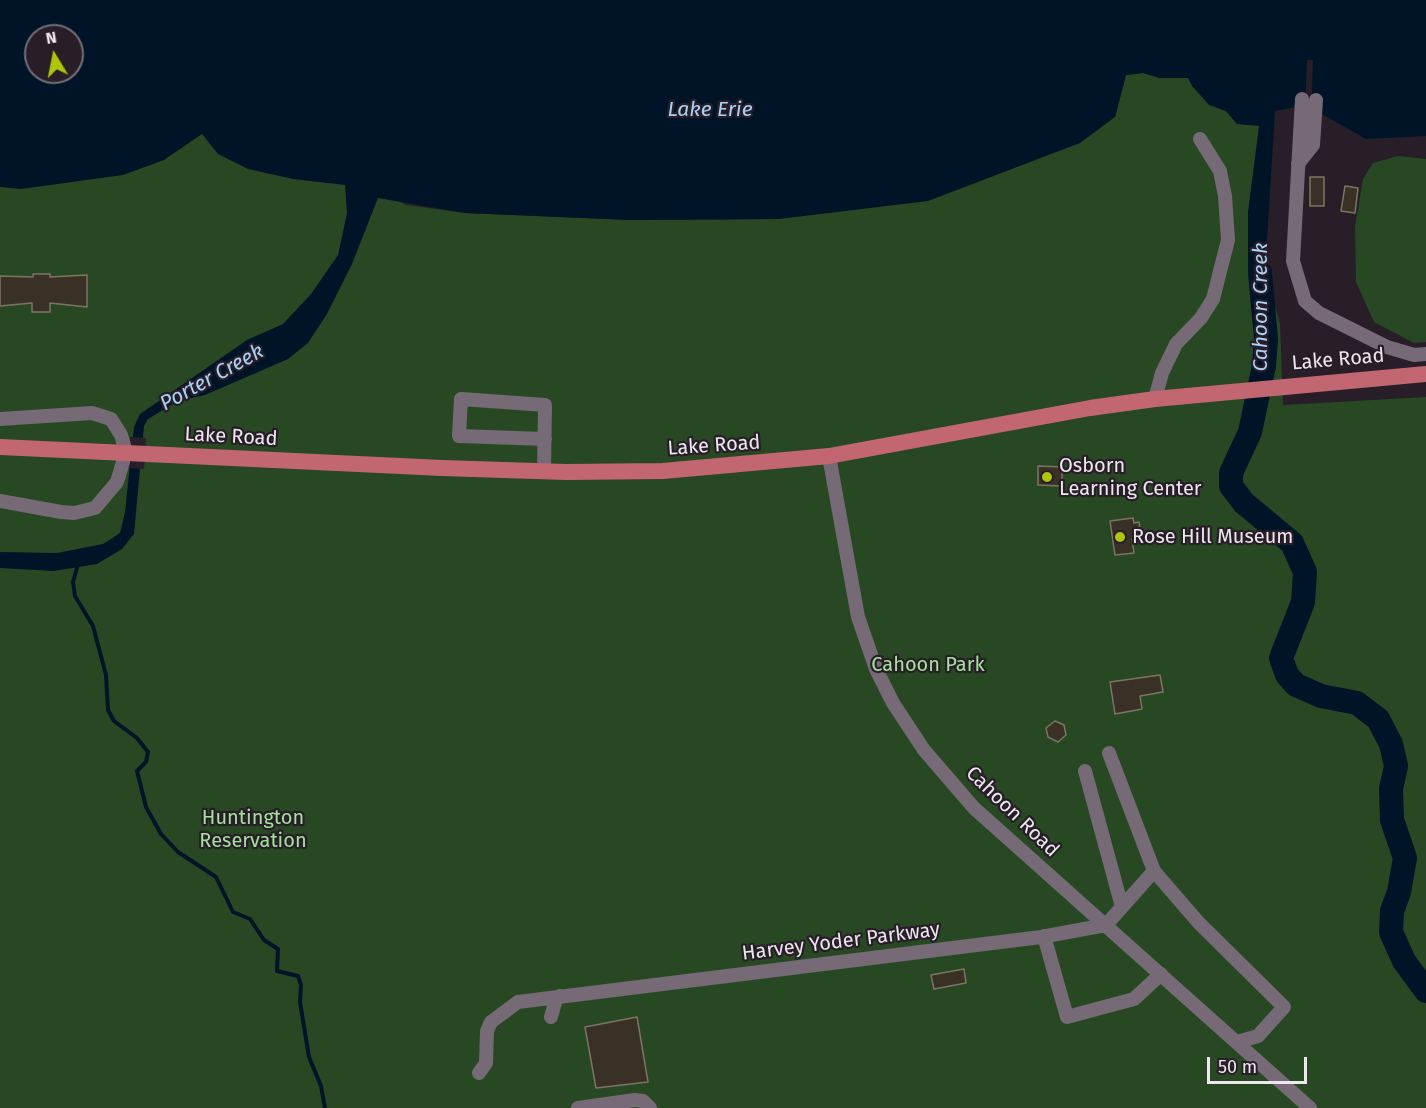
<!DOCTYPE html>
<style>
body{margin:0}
#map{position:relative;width:1426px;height:1108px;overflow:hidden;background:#271e28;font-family:"Fira Sans",sans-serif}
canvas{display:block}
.north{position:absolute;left:24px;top:24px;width:60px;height:60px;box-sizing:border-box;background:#271e28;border:2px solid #766e77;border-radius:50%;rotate:350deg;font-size:16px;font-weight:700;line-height:24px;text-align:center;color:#ede7ee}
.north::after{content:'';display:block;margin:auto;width:21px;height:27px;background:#aec509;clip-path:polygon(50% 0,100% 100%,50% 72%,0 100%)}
.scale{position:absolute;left:1207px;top:1057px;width:100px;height:27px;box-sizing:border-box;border:3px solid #ede7ee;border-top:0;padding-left:8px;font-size:18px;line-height:21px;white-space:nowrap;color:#ede7ee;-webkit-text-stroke:4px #271e28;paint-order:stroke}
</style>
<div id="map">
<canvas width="1426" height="1108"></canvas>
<div class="north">N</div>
<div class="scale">50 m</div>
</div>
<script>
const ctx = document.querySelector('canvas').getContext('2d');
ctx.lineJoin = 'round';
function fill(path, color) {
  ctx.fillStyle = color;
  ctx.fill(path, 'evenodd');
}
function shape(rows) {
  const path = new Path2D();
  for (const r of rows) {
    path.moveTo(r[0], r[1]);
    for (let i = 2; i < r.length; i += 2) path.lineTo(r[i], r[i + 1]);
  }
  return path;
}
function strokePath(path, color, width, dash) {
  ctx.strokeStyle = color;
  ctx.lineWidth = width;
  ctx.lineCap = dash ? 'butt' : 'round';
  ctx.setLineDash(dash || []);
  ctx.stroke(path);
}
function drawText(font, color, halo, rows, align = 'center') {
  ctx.font = font + ' "Fira Sans",sans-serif';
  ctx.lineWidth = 4.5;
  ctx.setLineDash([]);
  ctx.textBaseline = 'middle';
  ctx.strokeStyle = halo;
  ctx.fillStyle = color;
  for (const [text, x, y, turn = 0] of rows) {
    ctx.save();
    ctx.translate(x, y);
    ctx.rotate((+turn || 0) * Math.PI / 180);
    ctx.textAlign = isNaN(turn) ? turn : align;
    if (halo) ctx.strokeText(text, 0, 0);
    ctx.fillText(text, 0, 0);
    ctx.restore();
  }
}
const green = shape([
 [1143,73,1160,78,1188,78,1209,104,1226,111,1237,124,1259,125,1270,109,1265,271,1280,324,1283,405,1426,397,1426,1108,0,1108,0,88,191,86,406,205,465,213,630,220,779,219,1115,117,1126,75],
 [1398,156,1426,159,1426,342,1414,343,1374,322,1356,282,1355,227,1363,179,1373,163]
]);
const water = shape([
 [0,0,1426,0,1426,136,1366,139,1306,105,1275,111,1265,271,1272,301,1261,307,1248,271,1248,212,1259,126,1237,124,1226,111,1209,105,1192,86,1188,78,1160,78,1143,73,1126,75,1115,117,1080,143,928,201,779,219,630,220,465,213,378,198,352,264,327,314,308,343,288,359,205,395,178,401,148,419,144,426,134,534,122,549,97,564,54,571,0,568,0,552,57,553,103,544,120,533,125,512,134,427,140,414,247,340,283,324,311,294,338,255,347,213,345,185,293,179,248,169,218,154,202,134,164,160,123,175,21,189,0,187],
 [36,36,72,36,72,72,36,72]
]);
const pier = shape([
 [1307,60,1313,60,1311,117,1305,109],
 [130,437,146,438,144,469,127,468]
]);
const stream = shape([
 [78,564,73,582,75,596,93,626,106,675,108,710,114,721,137,738,148,752,146,762,137,771,146,807,161,834,178,852,216,877,233,912,250,919,264,940,278,949,277,971,298,976,301,985,300,1002,309,1057,321,1086,325,1108]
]);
const river = shape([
 [1260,273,1266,339,1264,366,1250,432,1231,473,1231,486,1244,503,1292,543,1305,572,1303,602,1281,658,1287,675,1296,685,1321,696,1357,703,1378,719,1391,744,1396,766,1391,789,1392,820,1405,858,1399,892,1392,911,1391,932,1404,961,1426,991]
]);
const building = shape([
 [1310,177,1324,177,1324,206,1310,206,1310,177],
 [1345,186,1358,188,1355,213,1341,211,1345,186],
 [33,274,50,274,50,277,87,275,87,307,50,303,50,312,32,312,32,303,0,306,0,276,33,277,33,274],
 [1038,466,1062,467,1062,486,1038,485,1038,466],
 [1133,518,1134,523,1139,522,1141,538,1132,539,1134,553,1115,555,1110,521,1133,518],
 [1160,675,1163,692,1140,696,1142,709,1115,714,1110,682,1160,675],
 [1055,721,1064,725,1066,735,1058,742,1048,737,1046,728,1055,721],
 [964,969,966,983,934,989,931,975,964,969],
 [637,1017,648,1082,596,1088,585,1027,637,1017]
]);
const minor = shape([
 [1302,99,1293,261,1305,301,1319,313,1387,347,1414,355,1426,354],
 [1298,164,1313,145,1316,100],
 [1155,399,1162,373,1176,344,1201,318,1213,299,1228,240,1225,196,1220,171,1200,139],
 [0,419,92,413,111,419,121,435,124,445,123,462,117,482,95,508,74,513,61,512,0,501],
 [829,456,858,617,876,669,893,703,924,750,974,808,1310,1108],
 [544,471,545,405,461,399,459,436,545,439],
 [1109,753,1154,871],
 [1085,771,1122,907],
 [1044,936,1067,1017,1134,999,1161,974],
 [551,1017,556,999,560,996],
 [479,1073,486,1063,487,1031,491,1022,518,1002,1041,937,1106,925,1154,871,1199,923,1284,1007,1258,1036,1237,1042],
 [578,1108,635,1100,643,1101,650,1108]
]);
const major = shape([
 [0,447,442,468,566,472,663,471,829,456,1090,408,1155,399,1426,374]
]);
const markers = [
 [1047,477,6,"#aec509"],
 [1120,537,6,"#aec509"]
];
const streetNames = [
 ["Lake Road",1338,360,-5],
 ["Lake Road",231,437,3],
 ["Lake Road",714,446,-4],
 ["Cahoon Road",1012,812,44],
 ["Harvey Yoder Parkway",841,942,-7]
];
const poiNames = [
 ["Osborn",1059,466],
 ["Learning Center",1059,489],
 ["Rose Hill Museum",1132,537]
];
const parkNames = [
 ["Cahoon Park",928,665],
 ["Huntington",253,818],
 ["Reservation",253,841]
];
const waterNames = [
 ["Lake Erie",710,110],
 ["Cahoon Creek",1261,307,-90],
 ["Porter Creek",212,378,-29]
];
fill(green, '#284824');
fill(water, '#001428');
fill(pier, '#271e28');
strokePath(stream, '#001428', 4);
strokePath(river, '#001428', 24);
fill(building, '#393125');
strokePath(building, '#7d7466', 1.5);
strokePath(minor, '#756a76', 14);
strokePath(major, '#c26771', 16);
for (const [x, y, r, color] of markers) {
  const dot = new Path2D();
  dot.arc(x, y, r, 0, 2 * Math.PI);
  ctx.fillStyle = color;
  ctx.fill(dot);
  strokePath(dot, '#271e28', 2);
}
drawText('20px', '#ede7ee', '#271e28', streetNames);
drawText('20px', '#ede7ee', '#271e28', poiNames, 'left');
drawText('20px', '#a3e19b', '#271e28', parkNames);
drawText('italic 21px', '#a9d2f8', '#271e28', waterNames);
</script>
